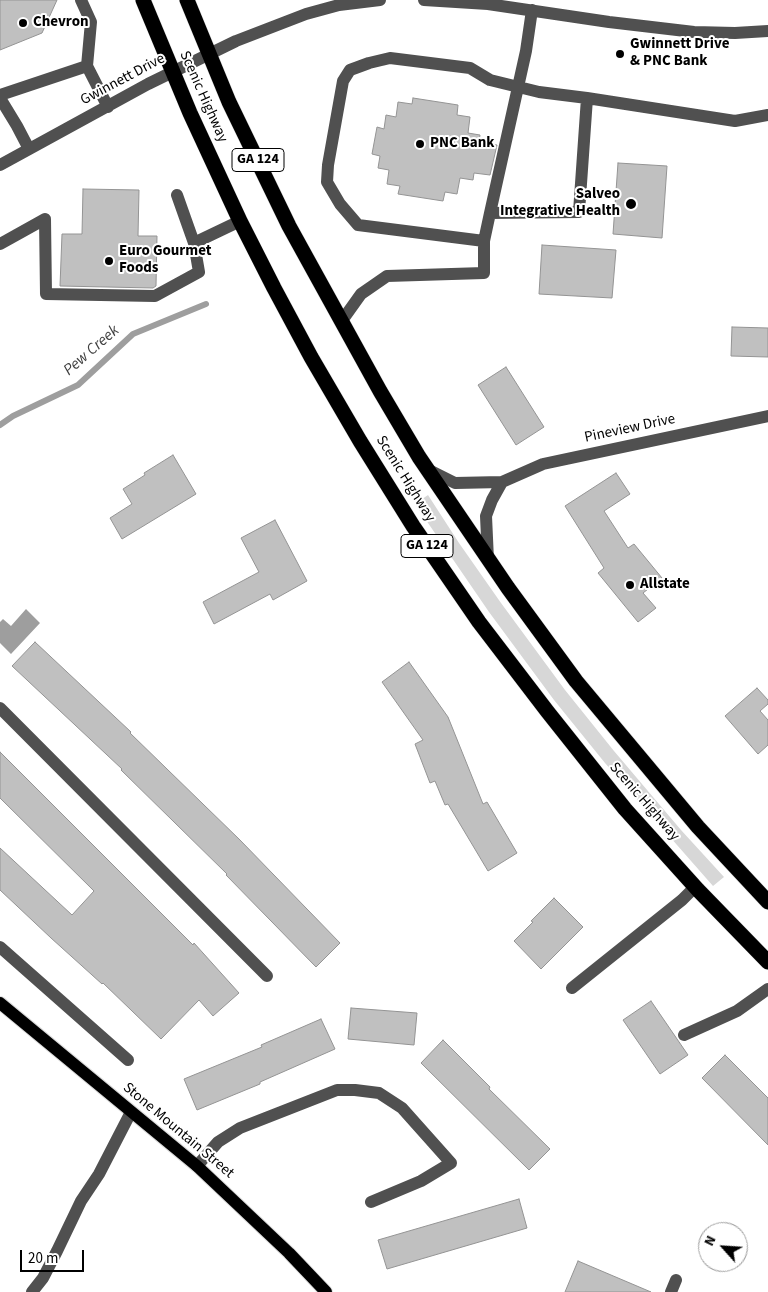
<!DOCTYPE html>
<style>
body{margin:0}
#map{position:relative;width:768px;height:1292px;overflow:hidden;background:#fff;font-family:"Source Sans 3",sans-serif}
canvas{display:block}
.north{position:absolute;left:698px;top:1222px;width:50px;height:50px;box-sizing:border-box;background:#fff;border:1px solid #999;border-radius:50%;rotate:296deg;font-size:14px;font-weight:700;line-height:20px;text-align:center;color:#000}
.north::after{content:'';display:block;margin:auto;width:18px;height:22px;background:#000;clip-path:polygon(50% 0,100% 100%,50% 72%,0 100%)}
.scale{position:absolute;left:20px;top:1250px;width:64px;height:22px;box-sizing:border-box;border:2px solid #000;border-top:0;padding-left:6px;font-size:15px;line-height:18px;white-space:nowrap;color:#000;-webkit-text-stroke:4px #fff;paint-order:stroke}
</style>
<div id="map">
<canvas width="768" height="1292"></canvas>
<div class="north">N</div>
<div class="scale">20 m</div>
</div>
<script>
const ctx = document.querySelector('canvas').getContext('2d');
ctx.lineJoin = 'round';
function fill(path, color) {
  ctx.fillStyle = color;
  ctx.fill(path, 'evenodd');
}
function shape(rows) {
  const path = new Path2D();
  for (const r of rows) {
    path.moveTo(r[0], r[1]);
    for (let i = 2; i < r.length; i += 2) path.lineTo(r[i], r[i + 1]);
  }
  return path;
}
function strokePath(path, color, width, dash) {
  ctx.strokeStyle = color;
  ctx.lineWidth = width;
  ctx.lineCap = dash ? 'butt' : 'round';
  ctx.setLineDash(dash || []);
  ctx.stroke(path);
}
function drawText(font, color, halo, rows, align = 'center') {
  ctx.font = font + ' "Source Sans 3",sans-serif';
  ctx.lineWidth = 4;
  ctx.setLineDash([]);
  ctx.textBaseline = 'middle';
  ctx.strokeStyle = halo;
  ctx.fillStyle = color;
  for (const [text, x, y, turn = 0] of rows) {
    ctx.save();
    ctx.translate(x, y);
    ctx.rotate((+turn || 0) * Math.PI / 180);
    ctx.textAlign = isNaN(turn) ? turn : align;
    if (halo) ctx.strokeText(text, 0, 0);
    ctx.fillText(text, 0, 0);
    ctx.restore();
  }
}
const green = shape([
 [428,495,459,543,501,603,565,690,614,751,681,830,724,877,713,886,605,763,554,700,489,612,415,504]
]);
const water = shape([
 [26,609,40,623,11,654,0,643,0,622,3,619,11,626]
]);
const stream = shape([
 [0,425,13,416,78,385,133,334,206,304]
]);
const building = shape([
 [0,0,57,0,42,33,0,50,0,0],
 [413,98,458,105,457,115,470,117,468,133,480,135,479,142,497,145,490,175,474,173,473,180,460,178,457,194,445,192,443,201,398,194,400,186,387,184,389,170,378,168,380,156,372,154,377,127,384,129,386,115,396,117,398,102,412,104,413,98],
 [618,163,667,166,662,238,613,234,618,163],
 [83,189,139,190,138,236,157,236,156,286,153,288,60,286,62,234,82,234,83,189],
 [542,245,616,250,612,298,539,294,542,245],
 [732,327,768,328,768,357,731,356,732,327],
 [506,367,544,427,516,445,478,385,506,367],
 [173,455,196,494,122,539,110,518,132,504,123,489,145,475,144,473,173,455],
 [616,473,630,494,604,511,628,548,634,544,662,578,643,593,656,608,638,622,598,573,604,568,565,506,616,473],
 [275,520,307,581,273,600,270,594,214,624,203,602,259,572,241,538,275,520],
 [35,642,131,732,130,733,240,840,340,943,316,967,226,875,227,874,121,770,122,769,12,666,35,642],
 [409,662,448,717,483,804,487,802,517,853,488,871,448,804,445,805,435,781,430,783,415,744,423,740,382,682,409,662],
 [757,688,768,700,768,704,760,711,768,720,768,745,758,754,725,716,757,688],
 [0,752,193,945,194,943,239,993,213,1016,199,1000,161,1039,103,983,102,984,51,938,0,890,0,848,72,915,94,891,0,798,0,752],
 [554,898,583,927,541,969,514,941,533,922,531,921,554,898],
 [651,1001,688,1055,660,1074,623,1020,651,1001],
 [351,1008,417,1013,414,1045,348,1039,351,1008],
 [321,1019,335,1049,260,1082,260,1084,197,1110,184,1079,262,1047,261,1045,321,1019],
 [443,1040,490,1087,489,1089,550,1149,529,1170,421,1063,443,1040],
 [725,1055,768,1098,768,1145,702,1078,725,1055],
 [519,1199,527,1228,387,1269,378,1240,519,1199],
 [578,1261,651,1292,565,1292,578,1261]
]);
const minor = shape([
 [81,0,91,22,87,66,108,107],
 [424,0,488,4,609,22,694,32,735,33,768,31],
 [0,95,87,66],
 [0,98,17,126,29,149],
 [0,165,148,84,236,41,306,14,339,5,380,0],
 [177,195,194,243],
 [490,213,526,51,532,10],
 [484,241,490,213,579,212,587,98],
 [0,244,45,219,46,294,155,296,199,272,194,243,240,221],
 [341,322,361,294,387,276,484,273,484,241,358,225,340,204,327,182,328,165,343,81,350,70,369,63,390,58,470,68,490,80,539,92,587,98,735,121,768,115],
 [427,469,455,483,502,482,543,464,768,416],
 [488,560,486,516,492,500,502,482],
 [0,708,267,976],
 [0,947,128,1060],
 [572,988,682,900,695,887],
 [684,1035,737,1011,768,989],
 [197,1166,218,1142,240,1128,337,1090,355,1090,379,1093,402,1108,451,1163,421,1181,371,1202],
 [32,1292,43,1278,57,1251,81,1201,99,1174,131,1112],
 [671,1292,676,1280]
]);
const major = shape([
 [0,1003,197,1166,289,1253,326,1292]
]);
const highway = shape([
 [143,0,190,113,240,221,274,288,311,357,360,441,413,526,479,622,547,711,625,809,698,890,768,962],
 [187,0,229,102,289,226,380,391,419,457,508,588,576,681,698,827,768,902]
]);
const markers = [
 [23,23,5,"#000"],
 [620,54,5,"#000"],
 [420,144,5,"#000"],
 [631,204,6,"#000"],
 [109,261,5,"#000"],
 [630,585,5,"#000"]
];
const shields = [
 [258,160,52],
 [427,546,52]
];
const shieldNames = [
 ["GA 124",258,160],
 ["GA 124",427,546]
];
const poiNames = [
 ["Chevron",33,23],
 ["Gwinnett Drive",630,45],
 ["& PNC Bank",630,62],
 ["PNC Bank",430,144],
 ["Salveo",620,195,"right"],
 ["Integrative Health",620,212,"right"],
 ["Euro Gourmet",119,252],
 ["Foods",119,269],
 ["Allstate",640,585]
];
const streetNames = [
 ["Gwinnett Drive",123,80,-28],
 ["Scenic Highway",203,97,66],
 ["Pineview Drive",630,429,-12],
 ["Scenic Highway",405,479,58],
 ["Scenic Highway",644,802,49],
 ["Stone Mountain Street",178,1131,40]
];
const waterNames = [
 ["Pew Creek",92,351,-41]
];
fill(green, '#d7d7d7');
fill(water, '#9e9e9e');
strokePath(stream, '#9e9e9e', 6);
fill(building, '#c0c0c0');
strokePath(building, '#949494', 1);
strokePath(major, '#dbdbdb', 14);
strokePath(highway, '#dbdbdb', 16);
strokePath(minor, '#505050', 12);
strokePath(major, '#000', 12);
strokePath(highway, '#000', 15);
for (const [x, y, r, color] of markers) {
  const dot = new Path2D();
  dot.arc(x, y, r, 0, 2 * Math.PI);
  ctx.fillStyle = color;
  ctx.fill(dot);
  strokePath(dot, '#fff', 2);
}
for (const [x, y, w] of shields) {
  const box = new Path2D();
  box.roundRect(x - w / 2, y - 11.5, w, 23, 4);
  ctx.fillStyle = '#fff';
  ctx.fill(box);
  strokePath(box, '#000', 1);
}
drawText('bold 14px', '#000', null, shieldNames);
drawText('bold 15px', '#000', '#fff', poiNames, 'left');
drawText('15px', '#000', '#fff', streetNames);
drawText('italic 16px', '#3f3f3f', '#fff', waterNames);
</script>
